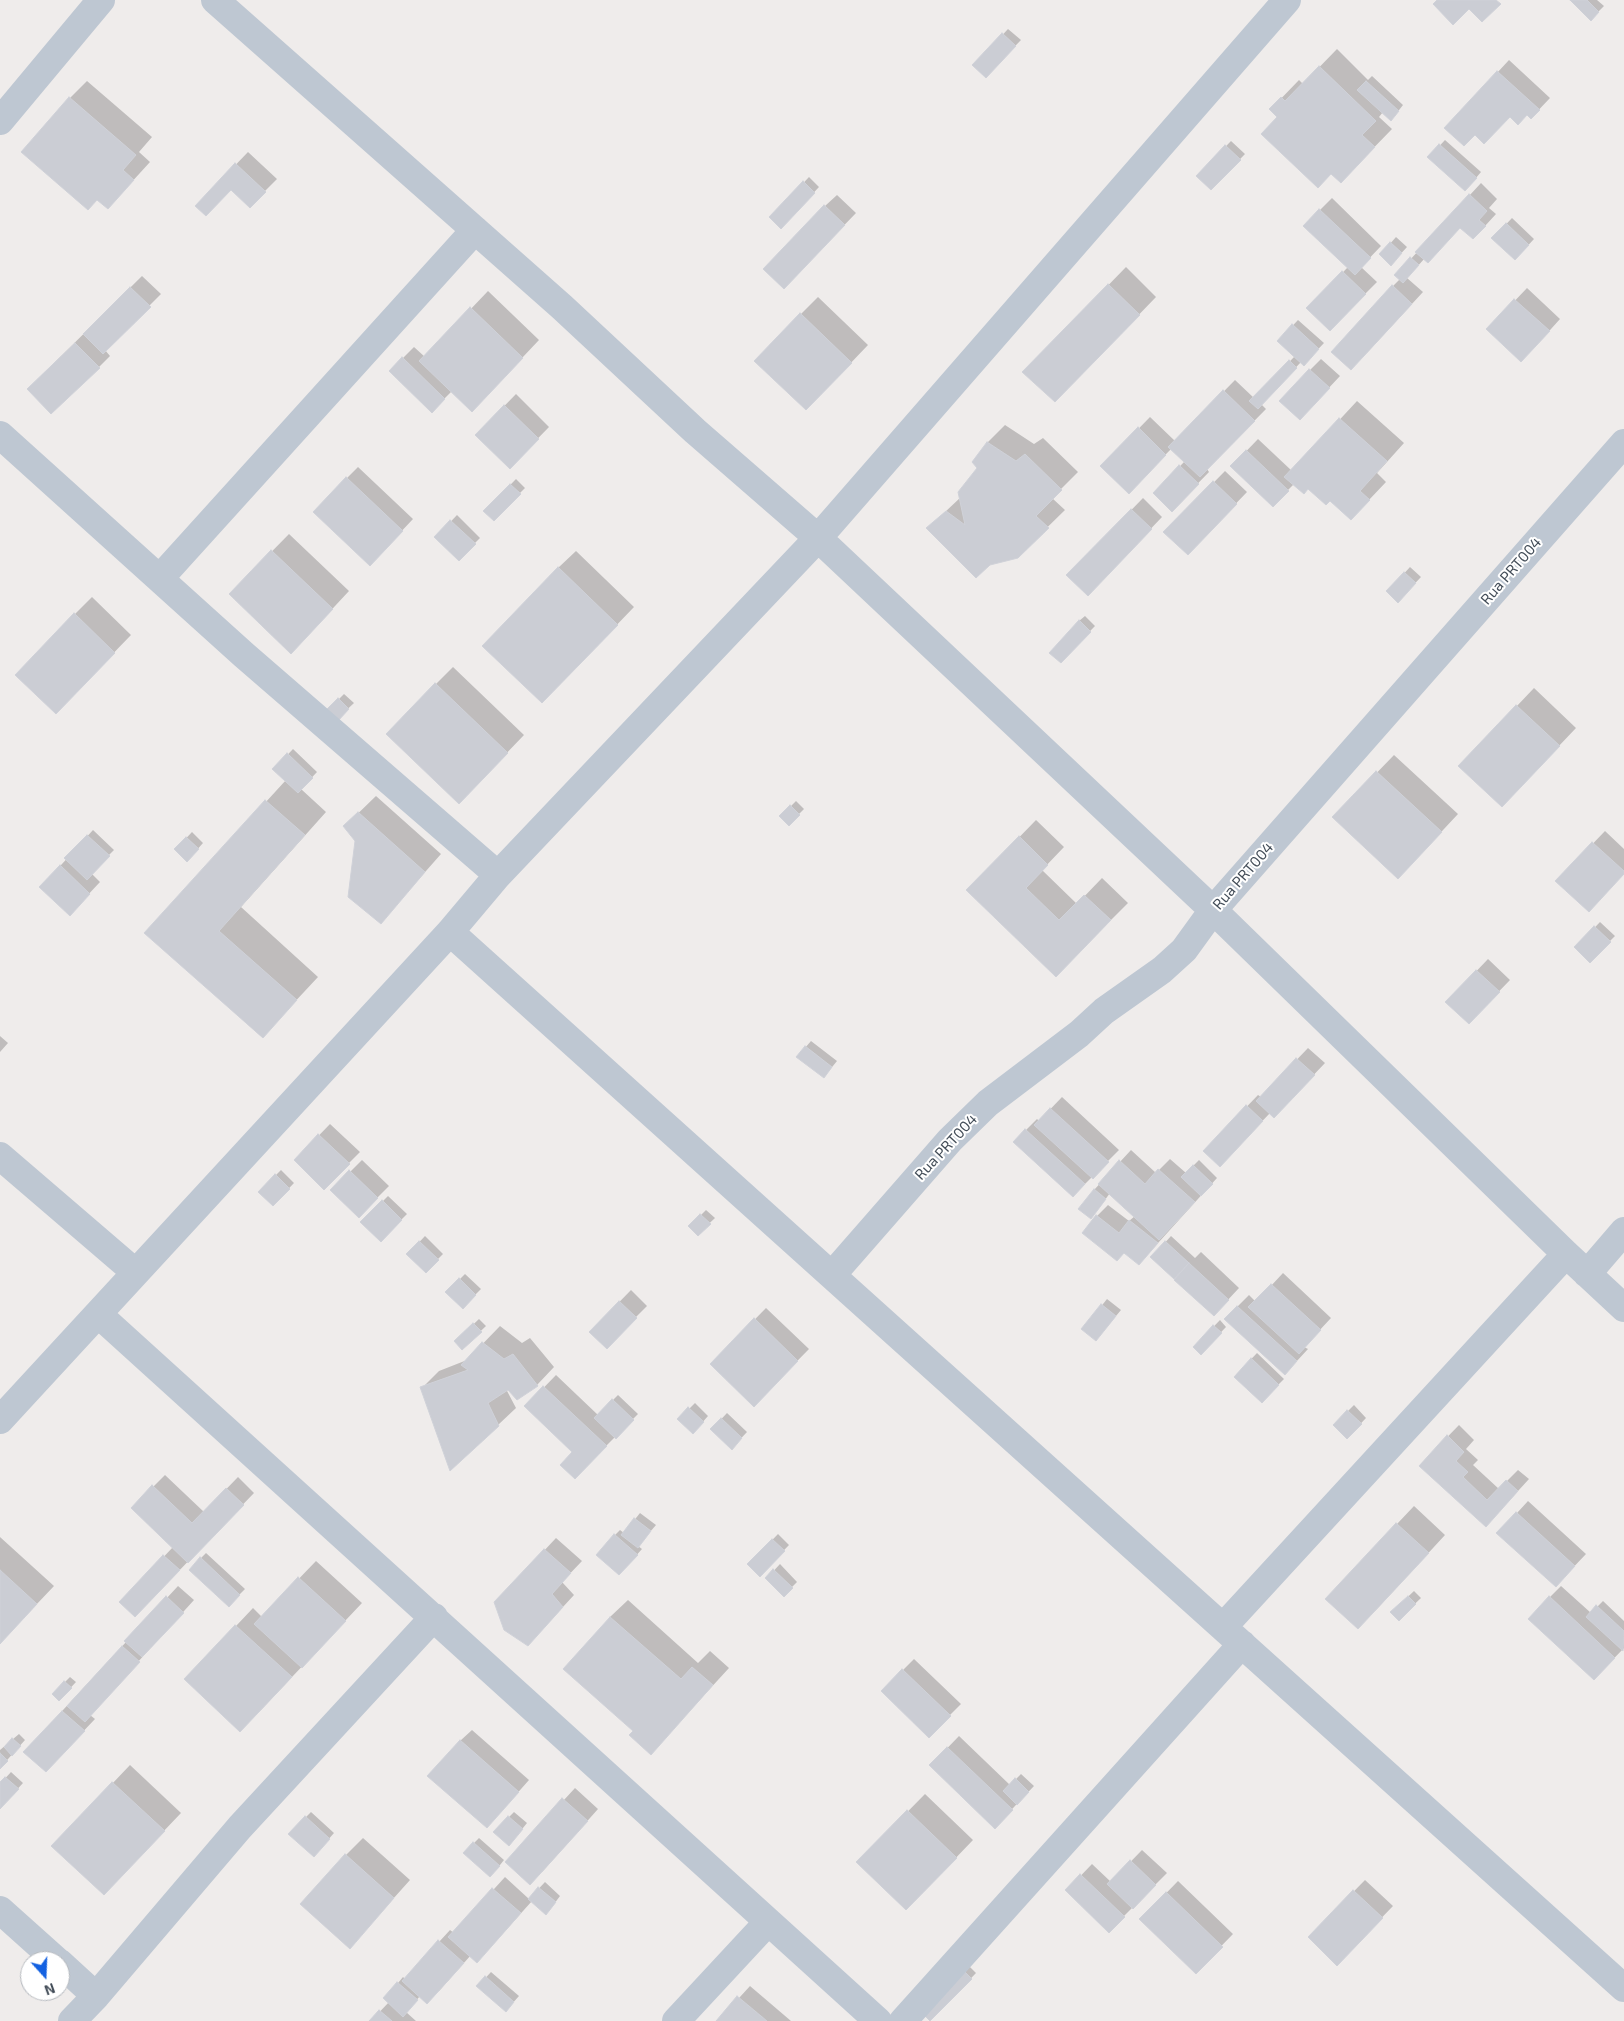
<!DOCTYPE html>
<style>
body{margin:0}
#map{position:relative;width:1624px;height:2021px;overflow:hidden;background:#efeceb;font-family:"Exo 2",sans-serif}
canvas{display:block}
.north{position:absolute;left:20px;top:1951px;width:50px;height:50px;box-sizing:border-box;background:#fff;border:1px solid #b4b8bd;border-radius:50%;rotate:160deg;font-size:14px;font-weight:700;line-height:20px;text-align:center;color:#444e59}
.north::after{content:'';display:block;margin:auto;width:18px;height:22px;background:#1361e1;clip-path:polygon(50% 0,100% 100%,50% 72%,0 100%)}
</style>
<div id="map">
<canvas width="1624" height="2021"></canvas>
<div class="north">N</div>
</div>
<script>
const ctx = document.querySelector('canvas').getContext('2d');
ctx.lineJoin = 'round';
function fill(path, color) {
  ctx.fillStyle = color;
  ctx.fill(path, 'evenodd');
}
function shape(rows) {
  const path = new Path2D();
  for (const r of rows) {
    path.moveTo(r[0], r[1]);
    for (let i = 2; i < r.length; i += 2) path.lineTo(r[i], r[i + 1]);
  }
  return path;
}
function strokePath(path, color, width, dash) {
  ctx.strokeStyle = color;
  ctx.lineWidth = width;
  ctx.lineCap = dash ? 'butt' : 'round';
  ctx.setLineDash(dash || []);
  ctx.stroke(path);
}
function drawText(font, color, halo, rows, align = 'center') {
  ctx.font = font + ' "Exo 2",sans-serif';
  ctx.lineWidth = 4;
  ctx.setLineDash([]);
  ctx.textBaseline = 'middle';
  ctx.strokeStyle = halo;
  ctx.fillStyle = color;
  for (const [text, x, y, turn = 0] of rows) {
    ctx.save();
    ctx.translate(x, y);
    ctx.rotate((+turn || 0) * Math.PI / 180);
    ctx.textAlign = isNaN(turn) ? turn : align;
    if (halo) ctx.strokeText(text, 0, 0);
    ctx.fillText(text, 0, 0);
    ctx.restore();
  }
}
const shadow = shape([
 [1572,0,1597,0,1604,6,1591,19],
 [1008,29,1021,40,986,76,974,65],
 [1337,49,1368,80,1372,76,1403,105,1396,114,1383,112,1379,117,1392,129,1358,164,1278,116,1271,109,1299,80,1303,84],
 [1509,60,1550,98,1531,118,1528,114,1510,116,1475,134,1446,128],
 [87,81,152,137,139,152,150,162,108,208,70,98],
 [1445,140,1481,172,1470,185,1429,157],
 [1231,141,1245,154,1211,189,1197,176],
 [248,152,277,179,250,206,231,189,196,206],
 [809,177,819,187,781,227,771,217],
 [1481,183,1497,199,1489,208,1496,214,1485,226,1461,227,1425,258,1407,278,1423,292,1363,357,1393,286,1400,279,1396,275],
 [837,195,856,213,795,276,825,206],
 [1332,198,1381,246,1361,267,1377,282,1330,329,1308,308,1348,267,1304,226],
 [1512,218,1534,239,1521,253,1493,238],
 [1396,237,1407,247,1396,259,1381,254],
 [1126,267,1156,297,1072,384,1024,372],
 [142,276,161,294,105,350,110,356,99,367,40,377],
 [1527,288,1560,319,1533,349,1488,329],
 [488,291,539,340,489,393,452,391,432,411,390,371,414,347,425,357],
 [818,297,868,345,823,392,801,314],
 [1298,320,1324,343,1304,364,1301,362,1261,404,1266,409,1207,469,1209,472,1172,510,1154,493,1185,461,1172,448,1129,492,1102,466,1150,417,1175,441,1235,380,1254,398,1295,356,1278,341],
 [1321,359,1340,376,1311,407,1310,370],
 [516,394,549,427,510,467,476,435],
 [1357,401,1404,443,1377,473,1386,482,1368,501,1330,499,1309,488,1294,484,1273,505,1232,466,1258,439,1292,471],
 [1005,425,1034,444,1043,438,1078,472,1052,498,1065,510,1017,557,928,528,961,497,978,468,973,462,988,442],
 [358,467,413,519,381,553,347,478],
 [1225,471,1247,492,1199,542,1165,532],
 [516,479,525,488,494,519,485,511],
 [1143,498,1162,517,1099,583,1068,575],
 [457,515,480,538,459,559,436,537],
 [289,534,349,591,308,635,230,594],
 [576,551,634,607,560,684,558,568],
 [1410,567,1421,577,1403,596,1388,591],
 [92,597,131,635,73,695,75,614],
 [1085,616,1095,626,1061,661,1079,621],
 [453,667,524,735,476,785,436,684],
 [1534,688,1576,728,1519,788,1460,766],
 [344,694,354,703,337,719,328,710],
 [293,749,317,772,301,789,326,812,241,907,318,977,262,1037,146,933,286,780,274,769],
 [1394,755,1458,814,1415,860,1334,817],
 [376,796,441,854,381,922,356,841,345,826],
 [796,801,804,809,789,824,781,816],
 [1036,820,1064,847,1042,870,1077,904,1102,878,1128,903,1056,975,968,890],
 [93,830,114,850,91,873,100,882,70,914,41,887],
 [1605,831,1624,849,1624,873,1557,881],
 [192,832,203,843,187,861,176,849],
 [1600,922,1615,936,1590,961,1576,947],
 [1488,959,1510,980,1480,1011,1447,1002],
 [0,1036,8,1043,0,1052],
 [811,1041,837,1061,824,1077,798,1056],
 [1308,1048,1325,1063,1285,1105,1270,1113,1231,1154,1204,1151,1258,1095,1261,1097],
 [1062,1097,1119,1150,1073,1196,1026,1130,1037,1119,1039,1121],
 [330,1124,360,1152,324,1188,295,1160],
 [1131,1150,1156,1173,1170,1159,1186,1173,1199,1160,1217,1178,1139,1264,1097,1216,1108,1205,1129,1221,1135,1216,1110,1193,1096,1212,1094,1190],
 [362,1160,389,1186,359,1216,332,1190],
 [281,1170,294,1183,273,1205,259,1192],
 [388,1196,407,1214,381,1240,362,1222],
 [706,1210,715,1218,698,1234,690,1226],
 [425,1236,443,1254,426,1271,408,1254],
 [1171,1236,1195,1258,1201,1252,1239,1288,1225,1303,1176,1279,1152,1257],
 [1283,1273,1331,1318,1304,1347,1308,1349,1296,1362,1237,1307,1249,1295,1256,1302],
 [465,1274,481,1289,463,1307,447,1292],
 [631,1290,647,1306,606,1347,590,1332],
 [1107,1299,1121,1310,1101,1334,1083,1329],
 [766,1308,809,1349,754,1405,711,1364],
 [479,1319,486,1326,463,1348,456,1341],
 [1220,1320,1226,1327,1201,1353,1194,1347],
 [500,1326,522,1343,530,1338,554,1367,537,1385,506,1389,516,1408,498,1425,422,1388,439,1371,467,1360],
 [1257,1353,1284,1379,1262,1401,1235,1376],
 [556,1375,598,1415,618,1395,638,1414,586,1466,574,1452,526,1406],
 [695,1403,708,1416,693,1433,679,1419],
 [1354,1405,1366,1418,1347,1438,1334,1425],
 [727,1413,747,1432,732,1448,712,1429],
 [1459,1425,1474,1440,1466,1449,1478,1460,1473,1465,1499,1489,1518,1470,1529,1479,1497,1514,1420,1465],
 [165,1475,204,1512,238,1477,254,1493,147,1604,121,1602,173,1547,132,1508],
 [1528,1501,1586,1554,1567,1574,1517,1513],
 [1414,1506,1445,1535,1375,1611,1397,1524],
 [640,1513,656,1525,638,1546,642,1549,625,1568,615,1535,620,1530,624,1533],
 [778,1534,789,1545,760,1575,749,1564],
 [0,1537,54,1586,0,1643],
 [556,1538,582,1561,562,1582,574,1595,539,1633,496,1602],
 [206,1553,245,1589,234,1600,201,1558],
 [316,1561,362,1603,258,1713,186,1679,253,1608,262,1617],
 [780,1564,797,1582,784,1595,767,1578],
 [178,1586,194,1600,90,1715,95,1719,57,1759,25,1751],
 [1561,1586,1591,1613,1603,1601,1624,1621,1624,1648,1594,1679,1550,1597],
 [1414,1591,1421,1598,1399,1619,1392,1612],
 [628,1600,698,1663,710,1651,729,1668,651,1753,635,1730,610,1617],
 [914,1659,961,1704,929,1736,903,1670],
 [70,1677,76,1682,59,1700,53,1694],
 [472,1730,529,1780,498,1815,460,1741],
 [19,1734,25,1740,0,1768,0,1750],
 [959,1736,1010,1785,1021,1774,1034,1786,995,1827,931,1765],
 [130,1765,181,1813,121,1876,53,1846],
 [11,1772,23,1783,0,1808,0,1784],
 [575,1788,598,1809,542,1872,507,1862],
 [925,1794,973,1840,924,1891,858,1862],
 [311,1812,334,1833,319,1850,306,1817],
 [514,1812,527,1823,514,1839,509,1817],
 [363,1838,410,1880,350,1947,346,1855],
 [479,1838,504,1860,496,1870,474,1843],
 [1142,1850,1167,1873,1109,1931,1067,1890,1092,1864,1111,1882],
 [505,1877,529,1899,545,1882,560,1896,551,1908,532,1901,488,1950,471,1955,439,1991,420,1996,406,2012,416,2021,371,2021,389,2002,384,1998,398,1983,403,1977,405,1979,450,1930,454,1933],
 [1365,1880,1393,1906,1337,1964,1309,1937],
 [1178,1881,1233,1934,1196,1972,1141,1919],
 [969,1966,976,1973,931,2020],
 [491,1972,519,1996,511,2005,478,1986],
 [750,1986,791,2021,718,2021]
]);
const building = shape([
 [1437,0,1496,0,1501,4,1482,22,1469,9,1453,25,1433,4,1437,0],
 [1570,0,1587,0,1599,12,1591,21,1570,0],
 [1002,33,1016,46,986,78,972,65,1002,33],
 [1319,66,1376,121,1362,135,1375,147,1341,183,1331,174,1318,188,1261,134,1277,117,1269,109,1281,97,1285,101,1319,66],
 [1497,71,1540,110,1531,119,1527,115,1518,125,1510,117,1484,144,1475,135,1464,146,1444,128,1497,71],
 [1366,81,1399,111,1391,121,1357,90,1366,81],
 [69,97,136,155,123,170,134,180,108,209,97,200,88,210,21,152,69,97],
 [1439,144,1477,178,1465,191,1427,157,1439,144],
 [1225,145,1241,160,1211,190,1196,176,1225,145],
 [235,163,266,192,250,208,231,190,206,216,195,206,235,163],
 [803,181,815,193,781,229,769,217,803,181],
 [1469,194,1487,211,1479,220,1486,226,1473,239,1460,228,1428,263,1415,252,1469,194],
 [824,205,845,225,784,289,763,269,824,205],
 [1319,209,1371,258,1355,275,1303,226,1319,209],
 [1506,223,1529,245,1515,260,1491,238,1506,223],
 [1390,242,1402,253,1391,266,1379,254,1390,242],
 [1410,257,1419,265,1403,283,1394,275,1410,257],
 [1342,271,1366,294,1330,331,1306,308,1342,271],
 [1108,284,1140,315,1055,402,1022,372,1108,284],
 [1392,285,1412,304,1351,370,1331,352,1392,285],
 [130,287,151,307,103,354,83,334,130,287],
 [1514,299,1550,331,1521,362,1486,329,1514,299],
 [470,307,523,358,472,412,419,361,470,307],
 [800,313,852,363,806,410,754,361,800,313],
 [1292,324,1319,349,1304,366,1277,341,1292,324],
 [75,343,100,368,51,414,27,389,75,343],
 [402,357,445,399,432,413,389,371,402,357],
 [1289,360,1297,368,1258,409,1249,401,1289,360],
 [1309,369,1330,388,1300,420,1279,401,1309,369],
 [1223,390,1255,421,1200,477,1168,447,1223,390],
 [504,405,539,439,510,469,475,435,504,405],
 [1339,418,1387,461,1360,491,1370,500,1351,520,1330,501,1326,505,1308,489,1304,494,1284,477,1339,418],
 [1138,427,1166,455,1129,494,1100,466,1138,427],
 [987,442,1016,461,1025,454,1062,490,1036,516,1049,528,1018,558,990,565,976,578,926,528,946,511,965,525,958,492,977,468,972,462,987,442],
 [1246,450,1289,491,1273,507,1230,466,1246,450],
 [1179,465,1199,484,1172,512,1153,493,1179,465],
 [346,477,403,531,370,566,313,512,346,477],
 [1213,481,1237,504,1188,555,1163,532,1213,481],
 [510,484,521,494,494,521,483,511,510,484],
 [1131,509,1152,529,1088,596,1066,575,1131,509],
 [450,520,476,544,459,561,434,537,450,520],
 [271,550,333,609,291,654,229,594,271,550],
 [558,567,618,625,542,703,482,646,558,567],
 [1404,572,1416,583,1398,603,1386,591,1404,572],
 [74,613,115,653,56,714,15,675,74,613],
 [1079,620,1091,632,1061,663,1049,653,1079,620],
 [435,683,508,753,459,804,386,734,435,683],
 [338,698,349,709,338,721,326,710,338,698],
 [1516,705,1560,746,1502,807,1458,766,1516,705],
 [287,753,313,778,298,793,272,769,287,753],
 [1376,771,1442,832,1398,879,1332,817,1376,771],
 [265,800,305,835,219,931,297,1000,263,1038,144,933,265,800],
 [790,805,800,815,789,826,779,816,790,805],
 [358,812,425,872,381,924,348,897,355,841,343,826,358,812],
 [87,835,110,856,87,880,64,858,87,835],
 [1019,836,1048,865,1026,888,1059,920,1084,895,1111,920,1056,977,966,890,1019,836],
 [186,837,199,849,187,862,174,849,186,837],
 [1592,842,1624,871,1624,874,1589,912,1555,881,1592,842],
 [60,865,90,894,70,916,39,887,60,865],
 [1594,926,1611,942,1590,963,1574,947,1594,926],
 [1476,970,1500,992,1469,1024,1445,1002,1476,970],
 [805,1046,832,1067,824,1078,796,1057,805,1046],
 [1296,1058,1315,1075,1274,1118,1256,1101,1296,1058],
 [1246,1105,1263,1121,1220,1167,1203,1151,1246,1105],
 [1050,1108,1109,1162,1093,1179,1034,1125,1050,1108],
 [1025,1129,1085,1184,1073,1197,1013,1142,1025,1129],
 [318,1134,350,1164,324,1190,294,1160,318,1134],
 [1119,1160,1145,1184,1158,1169,1195,1202,1159,1240,1098,1184,1119,1160],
 [1193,1165,1213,1184,1201,1196,1181,1177,1193,1165],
 [349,1170,378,1198,359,1218,330,1190,349,1170],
 [275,1174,290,1189,273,1206,258,1192,275,1174],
 [1094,1189,1106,1199,1091,1219,1078,1209,1094,1189],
 [382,1200,402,1220,381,1242,360,1222,382,1200],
 [700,1214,711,1224,698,1236,688,1226,700,1214],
 [1096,1215,1119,1233,1129,1220,1158,1243,1139,1265,1124,1253,1117,1261,1082,1233,1096,1215],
 [419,1241,439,1260,426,1273,406,1254,419,1241],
 [1165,1241,1189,1263,1174,1279,1150,1257,1165,1241],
 [1189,1263,1229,1300,1214,1316,1174,1280,1189,1263],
 [459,1278,476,1295,463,1309,445,1292,459,1278],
 [1271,1284,1321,1330,1299,1354,1248,1307,1271,1284],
 [619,1301,637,1318,607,1349,589,1332,619,1301],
 [1101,1304,1116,1316,1096,1341,1081,1329,1101,1304],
 [1237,1306,1297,1361,1285,1375,1224,1319,1237,1306],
 [754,1318,798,1361,754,1407,710,1364,754,1318],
 [473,1323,482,1332,462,1350,454,1341,473,1323],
 [1213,1325,1222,1333,1201,1355,1193,1347,1213,1325],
 [482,1342,504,1359,513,1354,538,1386,517,1400,508,1390,488,1403,499,1426,450,1471,420,1387,468,1370,461,1365,482,1342],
 [1251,1358,1279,1385,1262,1403,1234,1377,1251,1358],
 [543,1386,607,1446,575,1479,560,1465,572,1452,524,1406,543,1386],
 [612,1399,634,1420,616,1439,594,1418,612,1399],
 [688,1407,704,1422,693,1434,677,1419,688,1407],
 [1347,1410,1362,1424,1347,1439,1333,1425,1347,1410],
 [721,1418,742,1438,732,1450,710,1429,721,1418],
 [1447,1435,1464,1452,1456,1461,1468,1472,1463,1477,1487,1500,1506,1480,1518,1491,1486,1527,1419,1466,1447,1435],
 [152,1485,192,1523,226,1488,244,1505,188,1563,131,1508,152,1485],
 [1516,1512,1575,1566,1556,1587,1496,1533,1516,1512],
 [634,1518,651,1531,638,1548,621,1535,634,1518],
 [1396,1523,1429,1553,1358,1629,1325,1599,1396,1523],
 [614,1534,638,1555,619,1575,596,1555,614,1534],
 [772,1539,785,1551,760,1577,747,1564,772,1539],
 [544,1549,571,1573,552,1594,563,1607,528,1646,504,1630,494,1602,544,1549],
 [163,1555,180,1570,135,1617,119,1602,163,1555],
 [200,1557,240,1595,229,1607,189,1570,200,1557],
 [773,1569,793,1588,784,1597,765,1578,773,1569],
 [0,1570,37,1604,0,1644,0,1570],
 [298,1577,346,1621,302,1668,254,1624,298,1577],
 [166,1596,184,1613,142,1657,124,1641,166,1596],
 [1408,1596,1416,1604,1399,1621,1390,1612,1408,1596],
 [1549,1596,1615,1658,1594,1680,1528,1619,1549,1596],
 [1596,1605,1624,1631,1623,1651,1586,1617,1596,1605],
 [610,1617,681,1679,692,1667,713,1685,651,1755,629,1735,633,1731,563,1669,610,1617],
 [235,1625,292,1677,240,1732,184,1679,235,1625],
 [122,1646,140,1662,85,1722,67,1706,122,1646],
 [902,1669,951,1716,929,1738,881,1691,902,1669],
 [64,1681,72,1688,59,1701,52,1694,64,1681],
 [62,1711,85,1731,46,1772,23,1752,62,1711],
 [12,1738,21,1746,12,1756,4,1747,12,1738],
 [460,1740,519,1792,487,1828,427,1776,460,1740],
 [947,1747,1013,1810,995,1829,929,1765,947,1747],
 [0,1753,8,1761,0,1769,0,1753],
 [5,1777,19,1789,0,1809,0,1782,5,1777],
 [1015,1778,1029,1792,1017,1805,1003,1791,1015,1778],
 [112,1782,165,1831,104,1895,51,1846,112,1782],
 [562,1798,588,1821,530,1885,505,1862,562,1798],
 [907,1810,957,1858,906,1910,856,1862,907,1810],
 [305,1816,330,1839,314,1857,288,1834,305,1816],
 [508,1816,523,1829,509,1846,493,1832,508,1816],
 [473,1842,500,1866,490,1877,463,1853,473,1842],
 [345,1854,394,1898,350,1949,300,1904,345,1854],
 [1130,1860,1156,1885,1133,1909,1107,1884,1130,1860],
 [1080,1874,1125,1917,1109,1933,1065,1890,1080,1874],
 [538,1887,556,1902,546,1915,528,1899,538,1887],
 [492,1888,521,1913,477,1963,448,1937,492,1888],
 [1353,1890,1383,1918,1337,1966,1308,1937,1353,1890],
 [1166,1892,1223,1947,1196,1974,1139,1919,1166,1892],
 [438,1940,464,1963,427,2004,402,1981,438,1940],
 [963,1970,972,1979,930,2021,922,2013,963,1970],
 [485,1976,514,2002,506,2012,476,1986,485,1976],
 [397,1982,418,2000,403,2017,383,1998,397,1982],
 [737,1996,767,2021,716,2021,737,1996],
 [379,2010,392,2021,369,2021,379,2010]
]);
const minor = shape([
 [215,0,562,307,695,431,818,538,1213,910,1566,1254,1624,1308],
 [0,121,101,0],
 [0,435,244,655,498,875],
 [160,578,475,230],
 [450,932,1624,1988],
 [0,1156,135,1272],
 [1587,1274,1624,1231],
 [832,1275,950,1140,988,1103,1079,1034,1104,1011,1162,970,1184,950,1213,910,1624,443],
 [98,1314,878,2021],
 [0,1420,450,932,498,875,818,538,1287,0],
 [1223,1627,1566,1254],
 [0,1910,57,1961],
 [60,1963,96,1996],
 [72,2021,96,1996,240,1827,434,1617],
 [676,2021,768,1922],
 [903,2021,1242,1644]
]);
const streetNames = [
 ["Rua PRT004",1511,571,-49],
 ["Rua PRT004",1243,876,-49],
 ["Rua PRT004",946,1147,-47]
];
fill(shadow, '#0003');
fill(building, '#cbcdd4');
strokePath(building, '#cfd1d8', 1);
strokePath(minor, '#bec7d2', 28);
drawText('15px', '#444e59', '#fff', streetNames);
</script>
